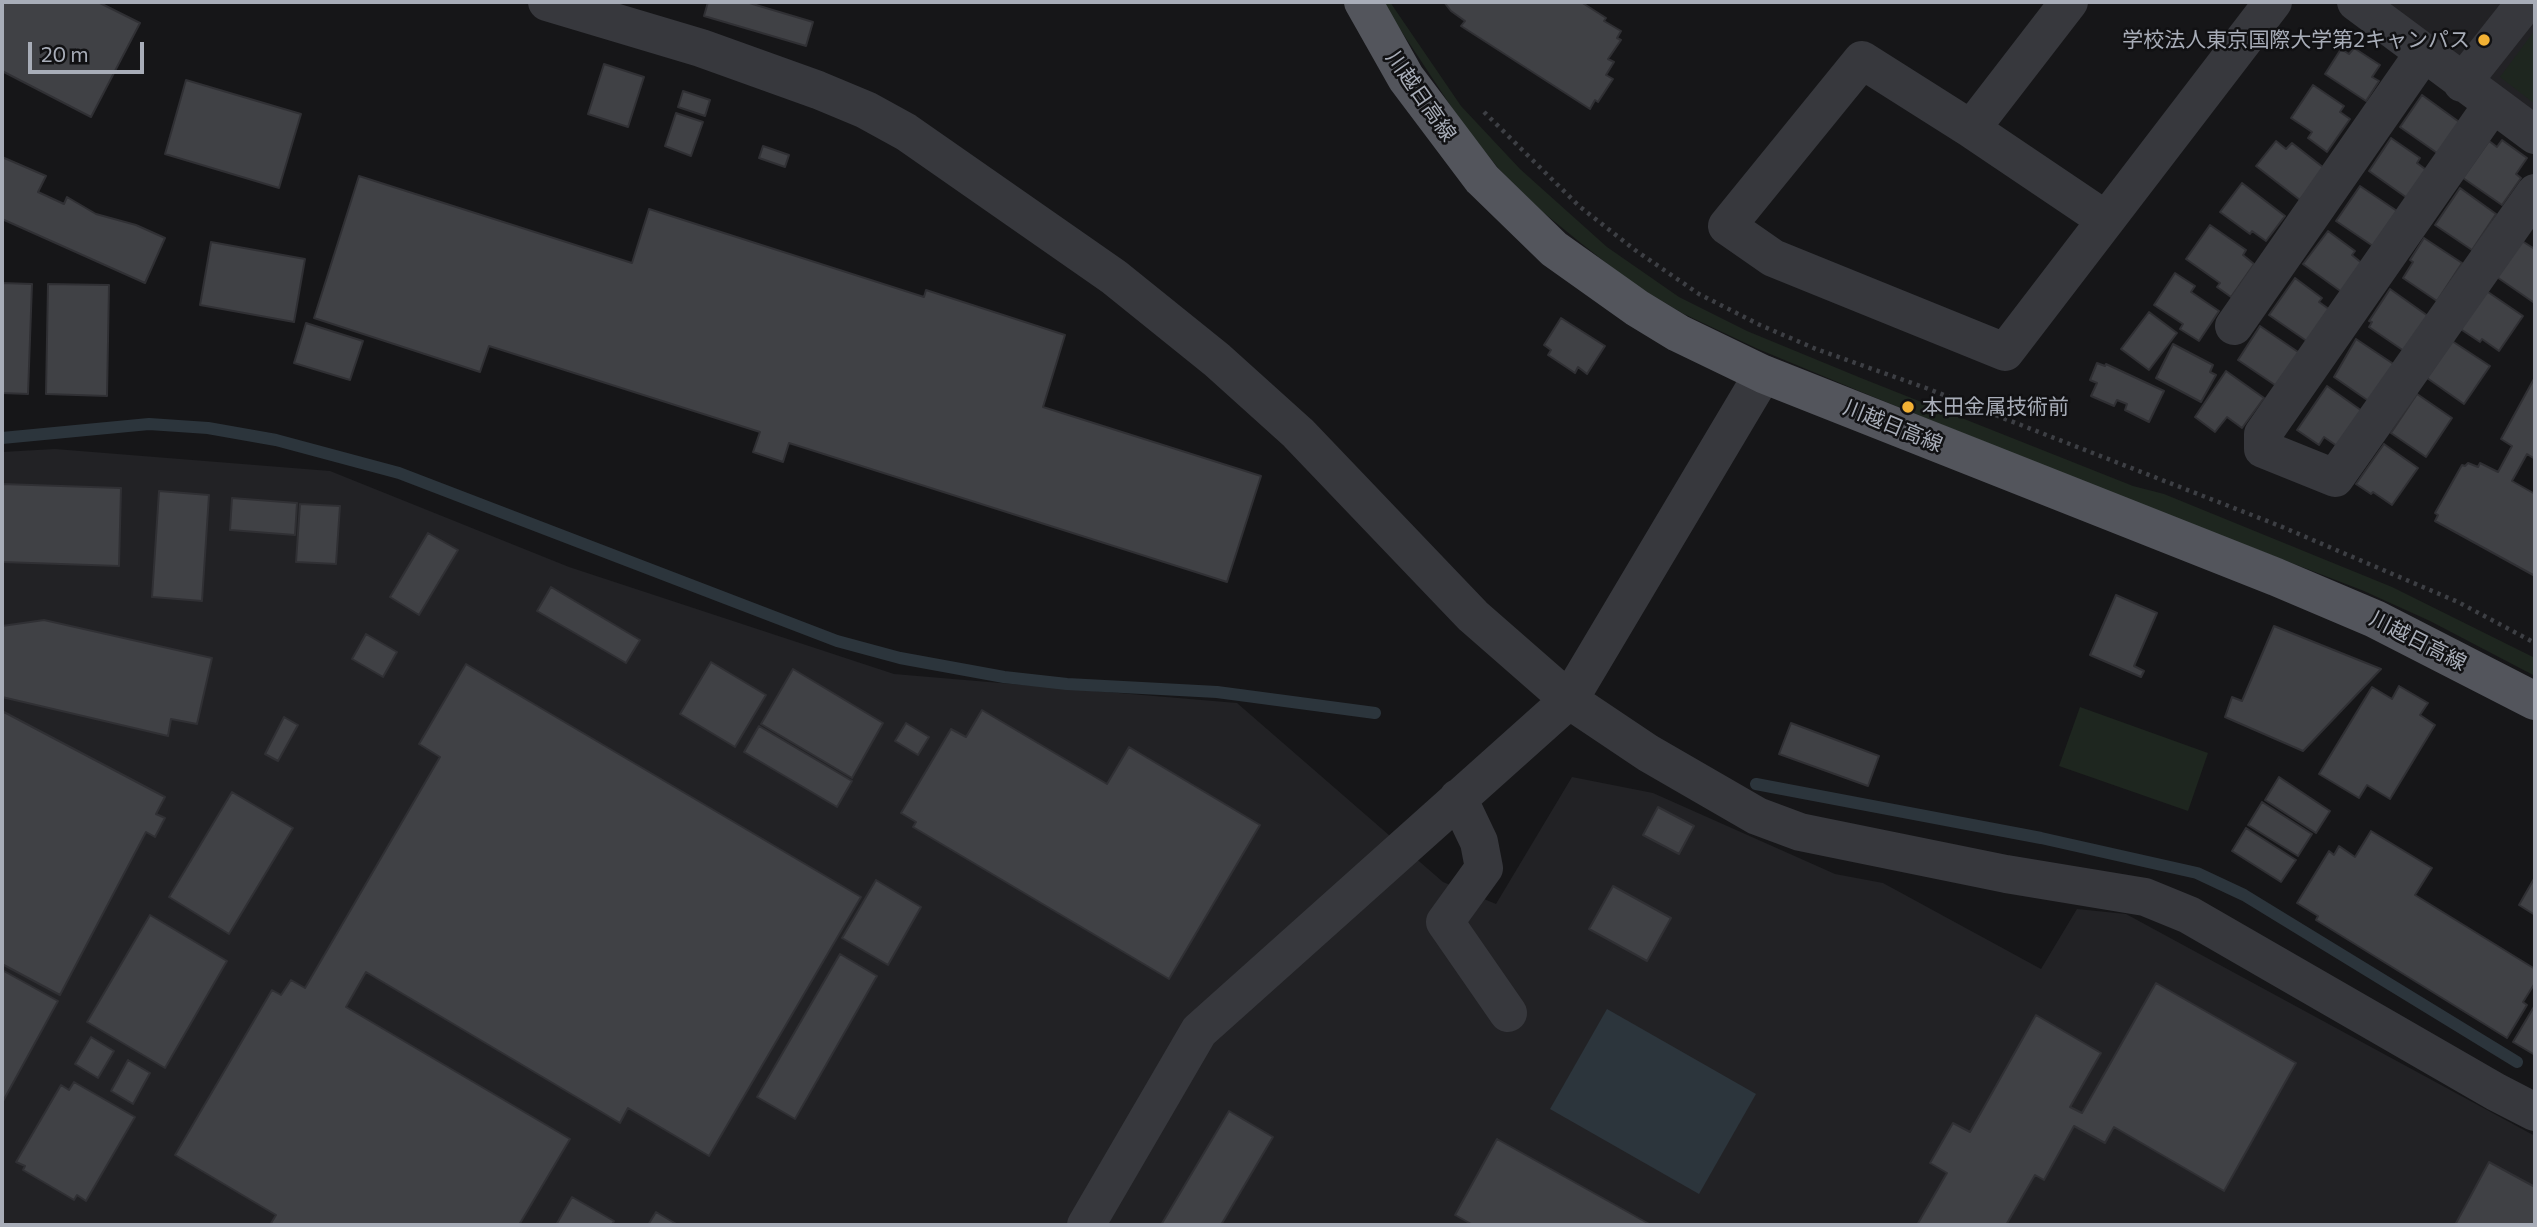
<!DOCTYPE html>
<meta charset="utf-8">
<style>
body{margin:0}
#map{position:relative;width:2537px;height:1227px;overflow:hidden;background:#161618;font-family:Commissioner,sans-serif}
canvas{display:block}
.frame{position:absolute;inset:0;border:4px solid #a8adb8;pointer-events:none}
.scale{position:absolute;left:28px;top:42px;width:116px;height:32px;box-sizing:border-box;border:4px solid #a8adb8;border-top:0;padding-left:9px;font-size:21px;line-height:24px;white-space:nowrap;color:#a8adb8;-webkit-text-stroke:5px #111113;paint-order:stroke}
</style>
<div id="map">
<canvas width="2537" height="1227"></canvas>
<div class="frame"></div>
<div class="scale">20 m</div>
</div>
<script>
const ctx = document.querySelector('canvas').getContext('2d');
ctx.lineJoin = 'round';
function fill(path, color) {
  ctx.fillStyle = color;
  ctx.fill(path, 'evenodd');
}
function shape(rows) {
  const path = new Path2D();
  for (const r of rows) {
    path.moveTo(r[0], r[1]);
    for (let i = 2; i < r.length; i += 2) path.lineTo(r[i], r[i + 1]);
  }
  return path;
}
function strokePath(path, color, width, dash) {
  ctx.strokeStyle = color;
  ctx.lineWidth = width;
  ctx.lineCap = dash ? 'butt' : 'round';
  ctx.setLineDash(dash || []);
  ctx.stroke(path);
}
function drawText(font, color, halo, rows, align = 'center') {
  ctx.font = font + ' Commissioner,"Noto Sans JP",sans-serif';
  ctx.lineWidth = 5;
  ctx.setLineDash([]);
  ctx.textBaseline = 'middle';
  ctx.strokeStyle = halo;
  ctx.fillStyle = color;
  for (const [text, x, y, turn = 0] of rows) {
    ctx.save();
    ctx.translate(x, y);
    ctx.rotate((+turn || 0) * Math.PI / 180);
    ctx.textAlign = isNaN(turn) ? turn : align;
    if (halo) ctx.strokeText(text, 0, 0);
    ctx.fillText(text, 0, 0);
    ctx.restore();
  }
}
const built = shape([
 [2383,2,2535,2,2535,119],
 [55,449,330,471,569,567,894,674,1237,703,1443,882,1496,904,1572,777,1653,793,1835,874,1883,883,2041,969,2077,909,2126,914,2535,1136,2535,1225,2,1225,2,452]
]);
const green = shape([
 [1382,2,1390,2,1461,106,1520,169,1607,247,1679,297,1747,331,1861,378,2133,486,2164,494,2392,587,2535,658,2535,676,2430,621,2364,591,2103,490,1859,391,1758,349,1682,313,1632,283,1582,244,1539,209,1499,169,1464,126],
 [2535,30,2535,104,2500,77],
 [2080,707,2208,753,2188,811,2059,766]
]);
const water = shape([
 [1607,1009,1756,1094,1699,1194,1550,1109]
]);
const stream = shape([
 [2,438,149,424,208,428,276,440,399,473,837,641,900,658,1004,677,1067,684,1217,692,1375,713],
 [1756,784,2041,838,2197,873,2244,895,2517,1062]
]);
const building = shape([
 [2,2,98,2,140,23,91,117,2,71,2,2],
 [708,2,746,2,813,22,806,46,704,16,708,2],
 [1444,2,1581,2,1606,18,1604,21,1621,31,1617,38,1621,40,1608,59,1614,62,1606,75,1613,79,1598,102,1595,100,1590,109,1461,26,1465,21,1451,11,1444,2],
 [2354,48,2380,65,2372,77,2379,81,2366,101,2325,74,2341,49,2349,54,2354,48],
 [604,64,644,77,628,127,588,114,604,64],
 [186,80,301,114,279,188,165,154,186,80],
 [2313,85,2344,106,2340,112,2350,119,2327,152,2308,138,2312,132,2291,118,2313,85],
 [683,91,710,100,705,116,678,107,683,91],
 [2422,95,2462,124,2440,155,2400,127,2422,95],
 [676,113,703,122,691,156,665,146,676,113],
 [2391,138,2420,158,2417,163,2429,172,2410,200,2369,171,2391,138],
 [2502,140,2527,158,2516,174,2521,178,2502,205,2463,178,2489,141,2497,147,2502,140],
 [2276,141,2286,149,2292,143,2324,168,2300,200,2256,166,2276,141],
 [763,146,789,155,785,167,759,158,763,146],
 [2,157,46,176,38,192,64,204,67,197,96,214,136,225,165,238,145,283,2,219,2,157],
 [359,176,632,263,649,209,924,297,926,290,1065,335,1043,407,1261,476,1227,582,789,443,783,462,753,452,760,432,489,346,480,372,314,318,359,176],
 [2242,183,2285,216,2266,241,2252,231,2250,234,2220,212,2242,183],
 [2360,186,2397,211,2373,246,2336,221,2360,186],
 [2460,188,2496,214,2472,250,2435,225,2460,188],
 [2210,225,2246,250,2243,255,2254,264,2231,297,2217,287,2220,283,2186,259,2210,225],
 [2328,231,2355,251,2352,255,2364,265,2343,293,2303,264,2328,231],
 [2424,238,2462,263,2437,301,2403,278,2413,262,2410,260,2424,238],
 [2519,239,2533,248,2535,245,2535,299,2533,302,2494,275,2519,239],
 [211,242,305,259,294,322,200,305,211,242],
 [2175,273,2195,286,2191,292,2219,311,2199,341,2180,329,2183,324,2154,305,2175,273],
 [2295,278,2322,298,2319,302,2333,312,2311,344,2269,315,2295,278],
 [2,283,32,284,28,394,2,393,2,283],
 [48,284,109,285,107,396,46,394,48,284],
 [2390,289,2428,316,2404,351,2369,327,2372,322,2369,321,2390,289],
 [2485,290,2523,316,2499,351,2482,339,2480,342,2459,328,2485,290],
 [2149,312,2177,333,2149,370,2121,349,2149,312],
 [1561,318,1605,346,1587,374,1578,367,1575,373,1548,355,1551,350,1544,345,1561,318],
 [306,323,363,341,350,380,294,363,306,323],
 [2260,326,2301,354,2278,387,2238,360,2260,326],
 [2356,339,2395,365,2370,402,2334,377,2356,339],
 [2452,341,2490,366,2464,404,2427,378,2452,341],
 [2173,344,2213,365,2210,372,2216,375,2201,402,2156,378,2173,344],
 [2097,363,2105,366,2106,364,2164,391,2149,422,2125,410,2127,404,2117,400,2114,406,2091,396,2097,383,2090,380,2097,363],
 [2226,371,2264,398,2242,428,2227,417,2215,432,2195,417,2226,371],
 [2535,377,2535,459,2527,454,2512,481,2535,494,2535,576,2435,521,2438,515,2435,513,2462,465,2465,466,2468,463,2478,467,2480,463,2498,472,2512,446,2501,439,2535,377],
 [2327,386,2362,411,2337,446,2324,437,2319,445,2297,430,2327,386],
 [2417,394,2452,418,2426,457,2391,433,2417,394],
 [2384,444,2418,468,2392,505,2373,492,2371,494,2356,484,2384,444],
 [2,484,121,488,119,566,2,562,2,484],
 [159,491,209,495,202,601,152,597,159,491],
 [232,498,297,503,295,535,230,530,232,498],
 [300,504,340,506,336,564,296,562,300,504],
 [428,533,458,550,419,615,390,597,428,533],
 [551,587,640,640,626,663,537,611,551,587],
 [2116,595,2157,613,2134,666,2144,671,2141,677,2090,655,2116,595],
 [44,620,212,658,197,724,171,719,168,736,2,697,2,626,44,620],
 [2274,626,2381,669,2303,751,2225,717,2232,697,2242,701,2274,626],
 [366,634,397,652,383,677,352,659,366,634],
 [711,662,766,695,735,747,680,714,711,662],
 [466,664,861,897,709,1156,628,1108,620,1123,366,972,346,1007,570,1139,519,1225,270,1225,276,1215,175,1155,272,990,281,995,291,980,305,988,440,757,419,744,466,664],
 [793,669,883,723,852,778,761,724,793,669],
 [2399,686,2428,703,2420,715,2435,725,2390,799,2367,785,2359,798,2319,774,2372,687,2392,699,2399,686],
 [982,710,1107,784,1129,747,1260,825,1169,979,913,827,916,822,901,813,951,729,966,737,982,710],
 [2,711,165,797,156,814,165,818,155,837,146,832,60,995,2,964,2,711],
 [284,717,298,725,278,761,265,754,284,717],
 [906,723,929,737,918,755,895,741,906,723],
 [1791,723,1879,756,1868,786,1779,754,1791,723],
 [759,726,852,781,837,807,744,752,759,726],
 [2279,777,2330,811,2316,833,2265,800,2279,777],
 [232,792,293,828,229,934,169,897,232,792],
 [2262,802,2312,834,2298,856,2248,825,2262,802],
 [1658,807,1694,826,1679,854,1643,835,1658,807],
 [2246,828,2296,860,2281,882,2232,851,2246,828],
 [2371,831,2432,868,2415,895,2535,969,2535,983,2523,1002,2527,1005,2507,1038,2316,920,2318,916,2297,903,2329,851,2334,855,2339,846,2355,857,2371,831],
 [2535,877,2535,915,2519,905,2535,877],
 [876,880,921,907,888,965,842,938,876,880],
 [1613,886,1671,918,1647,961,1589,929,1613,886],
 [150,915,227,961,165,1068,87,1022,150,915],
 [840,954,877,976,795,1119,757,1097,840,954],
 [2,970,58,1001,2,1103,2,970],
 [2156,983,2296,1063,2224,1191,2114,1127,2105,1143,2074,1126,2044,1180,2035,1175,2006,1225,1917,1225,1947,1173,1930,1163,1953,1123,1970,1132,2036,1015,2101,1053,2070,1107,2082,1113,2156,983],
 [2535,1005,2535,1055,2513,1042,2535,1005],
 [91,1037,114,1051,98,1078,75,1064,91,1037],
 [128,1060,150,1073,133,1104,111,1091,128,1060],
 [74,1082,135,1117,86,1201,77,1195,74,1200,23,1170,25,1166,16,1162,61,1085,69,1090,74,1082],
 [1229,1111,1273,1137,1221,1225,1161,1225,1229,1111],
 [1497,1139,1651,1225,1473,1225,1455,1215,1497,1139],
 [2489,1162,2535,1187,2535,1225,2455,1225,2489,1162],
 [572,1197,614,1221,612,1225,556,1225,572,1197],
 [656,1212,678,1225,648,1225,656,1212]
]);
const path = shape([
 [1484,112,1579,206,1635,250,1699,294,1760,325,1816,349,1926,388,2280,526,2458,602,2535,643]
]);
const minor = shape([
 [547,2,701,48,818,90,866,110,906,132,1114,277,1217,360,1298,433,1473,616,1569,700,1648,753,1757,816,1800,832,2006,874,2145,897,2189,915,2496,1092,2535,1112],
 [2069,2,1971,129,1862,60,1727,226,1773,258,2005,352,2273,2],
 [2356,2,2535,135],
 [2462,83,2526,2],
 [2492,105,2263,434,2263,449,2335,478,2535,193],
 [1971,129,2106,220],
 [2234,326,2423,54],
 [1458,798,1479,842,1484,868,1445,922,1508,1013],
 [1086,1225,1199,1031,1569,700,1763,374]
]);
const major = shape([
 [1363,2,1406,78,1482,179,1554,249,1637,308,1678,333,1763,374,2276,577,2375,619,2535,701]
]);
const markers = [
 [2484,40,7,"#f2b134"],
 [1908,407,7,"#f2b134"]
];
const poiNames = [
 ["学校法人東京国際大学第2キャンパス",2470,40],
 ["本田金属技術前",1922,407,"left"]
];
const streetNames = [
 ["川越日高線",1421,96,55],
 ["川越日高線",1893,426,22],
 ["川越日高線",2418,641,27]
];
fill(built, '#222225');
fill(green, '#1e261f');
fill(water, '#2c353c');
strokePath(stream, '#2c353c', 12);
fill(building, '#404145');
strokePath(building, '#303034', 2);
strokePath(path, '#3d3f44', 4.5, [3.5, 5]);
strokePath(minor, '#37383d', 38);
strokePath(major, '#53555c', 38);
for (const [x, y, r, color] of markers) {
  const dot = new Path2D();
  dot.arc(x, y, r, 0, 2 * Math.PI);
  ctx.fillStyle = color;
  ctx.fill(dot);
  strokePath(dot, '#111113', 2.5);
}
drawText('21px', '#a8adb8', '#111113', poiNames, 'right');
drawText('21px', '#a8adb8', '#111113', streetNames);
</script>
